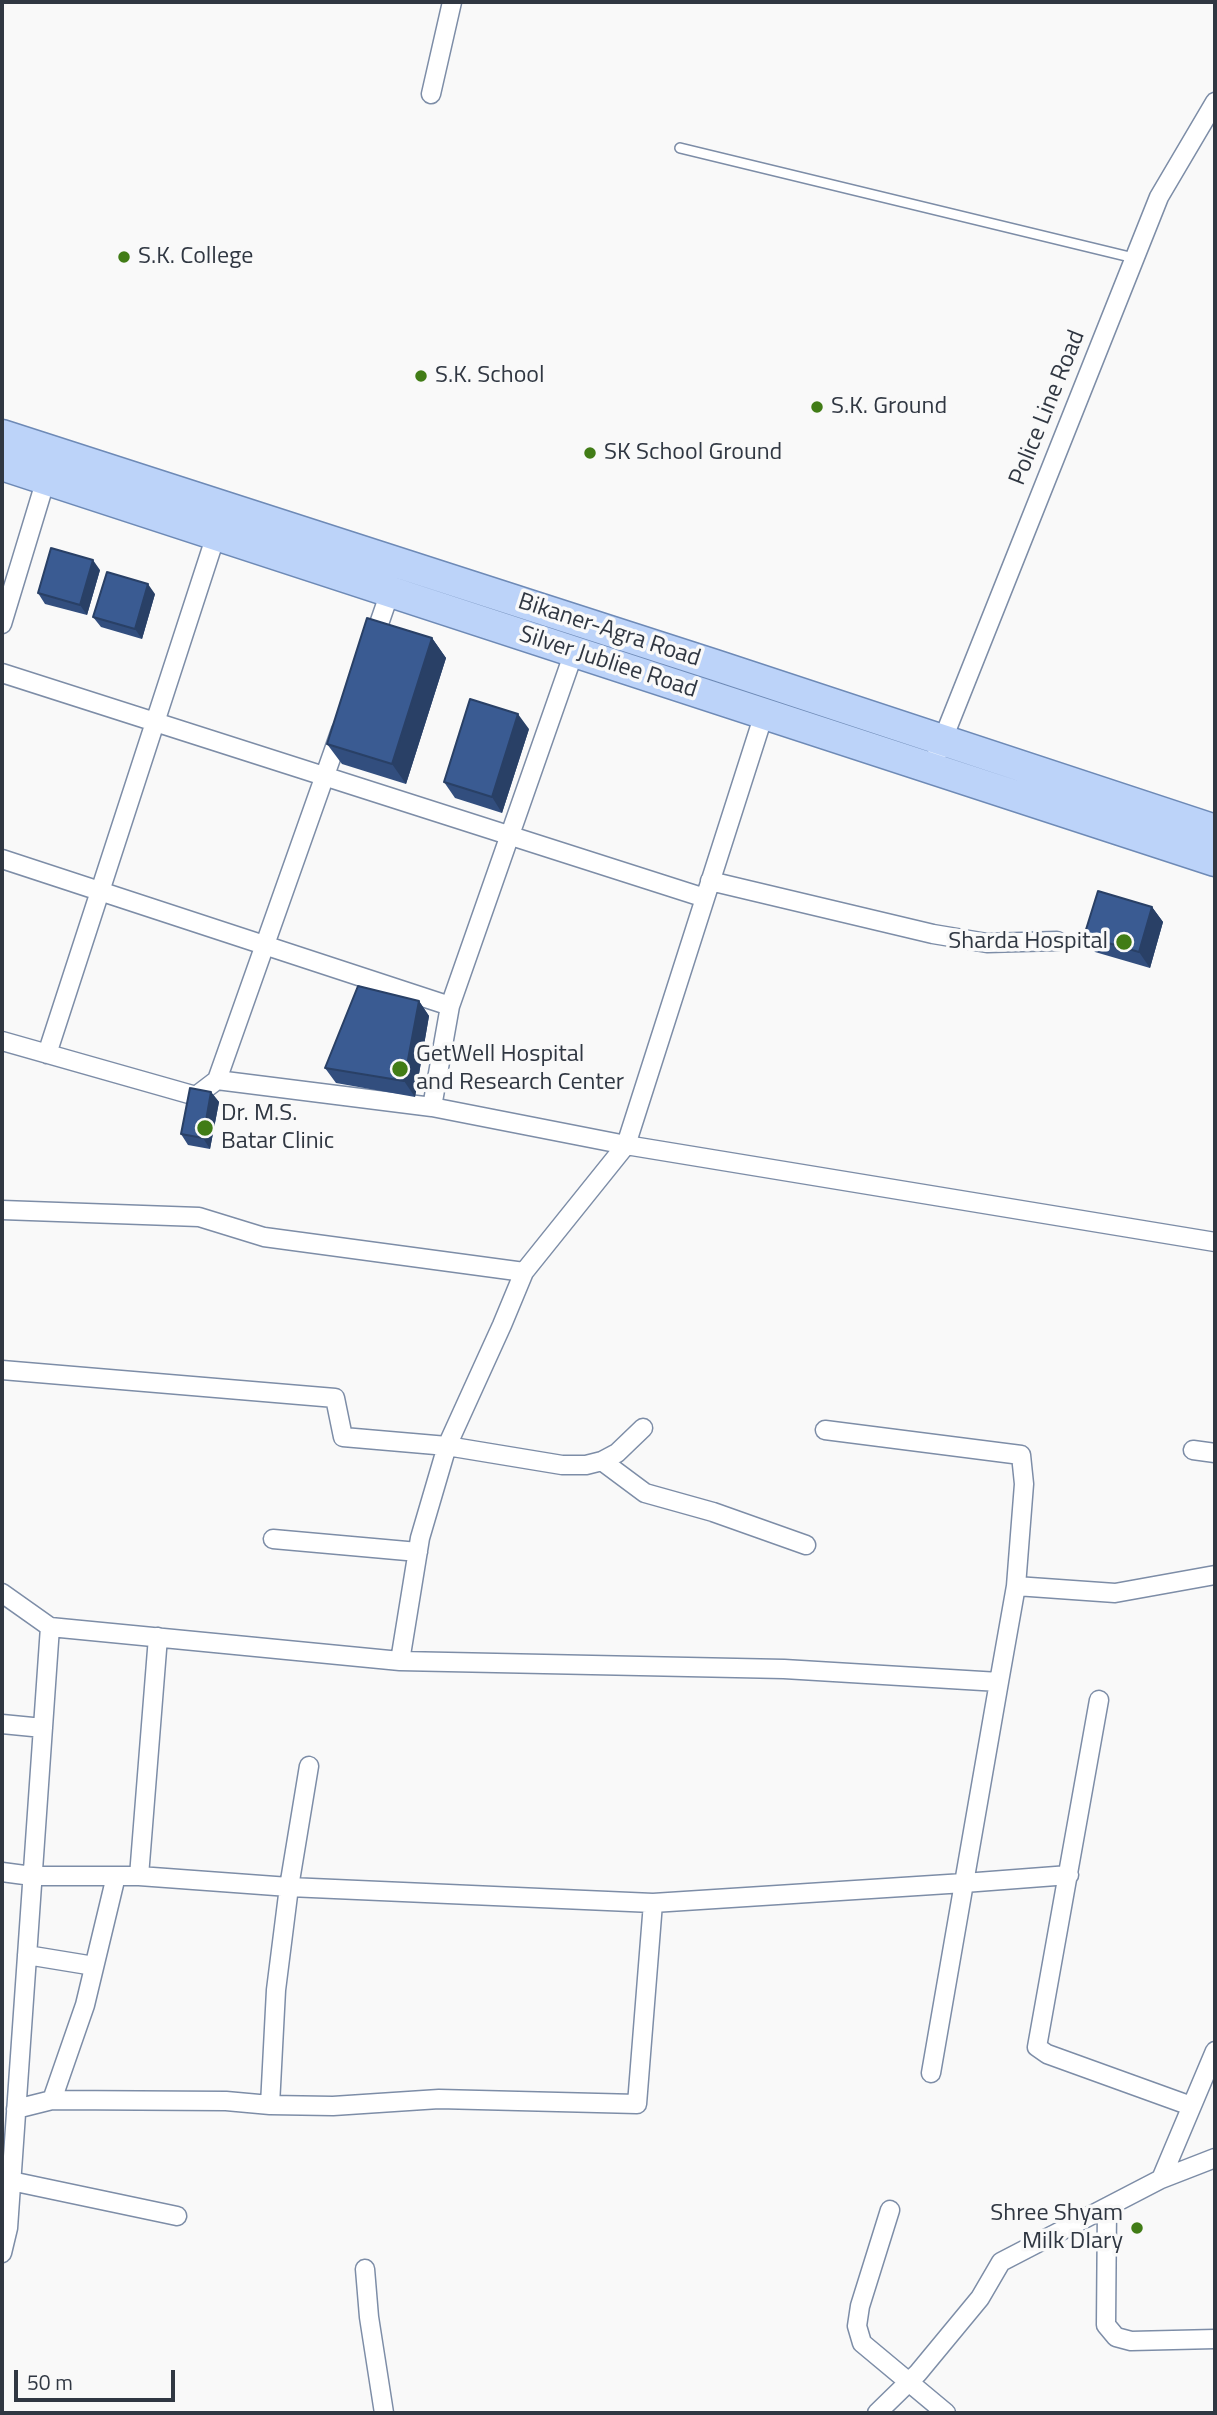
<!DOCTYPE html>
<style>
body{margin:0}
#map{position:relative;width:1217px;height:2415px;overflow:hidden;background:#f9f9f9;font-family:"Titillium Web",sans-serif}
canvas{display:block}
.frame{position:absolute;inset:0;border:4px solid #303742;pointer-events:none}
.scale{position:absolute;left:14px;top:2370px;width:161px;height:32px;box-sizing:border-box;border:4px solid #303742;border-top:0;padding-left:9px;font-size:21px;line-height:24px;white-space:nowrap;color:#303742;-webkit-text-stroke:5px #f9f9f9;paint-order:stroke}
</style>
<div id="map">
<canvas width="1217" height="2415"></canvas>
<div class="frame"></div>
<div class="scale">50 m</div>
</div>
<script>
const ctx = document.querySelector('canvas').getContext('2d');
ctx.lineJoin = 'round';
function shape(rows) {
  const path = new Path2D();
  for (const r of rows) {
    path.moveTo(r[0], r[1]);
    for (let i = 2; i < r.length; i += 2) path.lineTo(r[i], r[i + 1]);
  }
  return path;
}
function strokePath(path, color, width, dash) {
  ctx.strokeStyle = color;
  ctx.lineWidth = width;
  ctx.lineCap = dash ? 'butt' : 'round';
  ctx.setLineDash(dash || []);
  ctx.stroke(path);
}
function fill(path, color) {
  ctx.fillStyle = color;
  ctx.fill(path, 'evenodd');
}
function drawText(font, color, halo, rows, align = 'center') {
  ctx.font = font + ' "Titillium Web",sans-serif';
  ctx.lineWidth = 7;
  ctx.setLineDash([]);
  ctx.textBaseline = 'middle';
  ctx.strokeStyle = halo;
  ctx.fillStyle = color;
  for (const [text, x, y, turn = 0] of rows) {
    ctx.save();
    ctx.translate(x, y);
    ctx.rotate((+turn || 0) * Math.PI / 180);
    ctx.textAlign = isNaN(turn) ? turn : align;
    if (halo) ctx.strokeText(text, 0, 0);
    ctx.fillText(text, 0, 0);
    ctx.restore();
  }
}
const lane = shape([
 [680,148,1134,258]
]);
const street = shape([
 [431,94,452,2],
 [2,624,46,479],
 [372,644,390,592],
 [2,673,705,898],
 [341,730,217,1080,432,1107],
 [931,769,1159,197,1215,102],
 [2,859,450,1006,432,1107,626,1145,1215,1242],
 [710,881,933,934,987,943,1057,941],
 [450,1006,574,652],
 [2,1041,196,1096,217,1080],
 [47,1054,216,535],
 [2,1210,199,1217,264,1237,524,1272],
 [2,1370,335,1398,343,1437,447,1446,562,1465,586,1465,602,1461,617,1453,643,1428],
 [825,1430,1021,1455,1024,1484,1016,1586],
 [1193,1450,1215,1453],
 [602,1461,645,1493,713,1512,806,1545],
 [273,1539,418,1552],
 [2,1593,50,1627,400,1661,420,1538,447,1446,502,1325,524,1272,626,1145,764,714],
 [999,1682,1016,1586,1115,1593,1215,1575],
 [1099,1700,1037,2047,1047,2054,1191,2106],
 [2,1724,43,1728],
 [2,1872,32,1876,139,1876,158,1637],
 [139,1876,289,1887,653,1903,964,1883,999,1682,784,1669,400,1661],
 [27,1955,94,1966],
 [931,2073,964,1883,1069,1875],
 [52,2100,85,2005,116,1876],
 [270,2105,276,1990,289,1887,309,1766],
 [16,2109,52,2100,226,2101,270,2105,333,2106,439,2099,637,2104,653,1903],
 [1161,2179,1215,2051],
 [11,2181,177,2216],
 [1107,2207,1106,2325,1116,2337,1131,2341,1215,2339],
 [890,2210,860,2306,857,2326,862,2343,946,2413],
 [2,2227,8,2228,50,1627],
 [2,2253,8,2228],
 [365,2269,369,2317,384,2413],
 [877,2413,918,2373,980,2298,1001,2262,1161,2179,1215,2158]
]);
const primary = shape([
 [2,435,715,665,1215,830],
 [2,465,1215,861]
]);
const wall = shape([
 [100,570,87,615,45,604,38,593],
 [155,594,142,639,101,627,93,617],
 [432,638,446,658,406,784,342,764,327,744],
 [529,729,502,813,455,798,444,782],
 [1152,907,1163,922,1150,968,1095,952,1084,936],
 [419,1001,429,1016,415,1097,336,1083,325,1068],
 [211,1092,219,1102,210,1149,188,1145,181,1134]
]);
const shadedWall = shape([
 [93,560,100,570,87,615,80,605],
 [148,584,155,594,142,639,135,629],
 [432,638,446,658,406,784,392,764],
 [518,714,529,729,502,813,492,797],
 [1152,907,1163,922,1150,968,1139,952],
 [419,1001,429,1016,415,1097,404,1081],
 [211,1092,219,1102,210,1149,203,1138]
]);
const building = shape([
 [51,548,93,560,80,605,38,593,51,548],
 [107,572,148,584,135,629,93,617,107,572],
 [367,618,432,638,392,764,327,744,367,618],
 [470,699,518,714,492,797,444,782,470,699],
 [1098,891,1152,907,1139,952,1084,936,1098,891],
 [358,986,419,1001,404,1081,325,1068,358,986],
 [190,1088,211,1092,203,1138,181,1134,190,1088]
]);
const markers = [
 [124,257,7,"#417c16"],
 [421,376,7,"#417c16"],
 [817,407,7,"#417c16"],
 [590,453,7,"#417c16"],
 [1124,942,9,"#417c16"],
 [400,1069,9,"#417c16"],
 [205,1128,9,"#417c16"],
 [1137,2228,7,"#417c16"]
];
const poiNames = [
 ["S.K. College",138,257],
 ["S.K. School",435,376],
 ["S.K. Ground",831,407],
 ["SK School Ground",604,453],
 ["Sharda Hospital",1108,942,"right"],
 ["GetWell Hospital",416,1055],
 ["and Research Center",416,1083],
 ["Dr. M.S.",221,1114],
 ["Batar Clinic",221,1142],
 ["Shree Shyam",1123,2214,"right"],
 ["Milk DIary",1123,2242,"right"]
];
const streetNames = [
 ["Police Line Road",1048,408,-68],
 ["Bikaner-Agra Road",609,631,18],
 ["Silver Jubliee Road",608,663,18]
];
strokePath(lane, '#7d8da7', 12);
strokePath(street, '#7d8da7', 21);
strokePath(primary, '#6e8ab6', 33);
strokePath(lane, '#fff', 9);
strokePath(street, '#fff', 18);
strokePath(primary, '#bcd3f9', 30);
fill(wall, '#324e7e');
fill(shadedWall, '#294066');
fill(building, '#3a5b92');
strokePath(building, '#294066', 2);
for (const [x, y, r, color] of markers) {
  const dot = new Path2D();
  dot.arc(x, y, r, 0, 2 * Math.PI);
  ctx.fillStyle = color;
  ctx.fill(dot);
  strokePath(dot, '#f9f9f9', 2.5);
}
drawText('24px', '#303742', '#f9f9f9', poiNames, 'left');
drawText('24px', '#303742', '#f9f9f9', streetNames);
</script>
